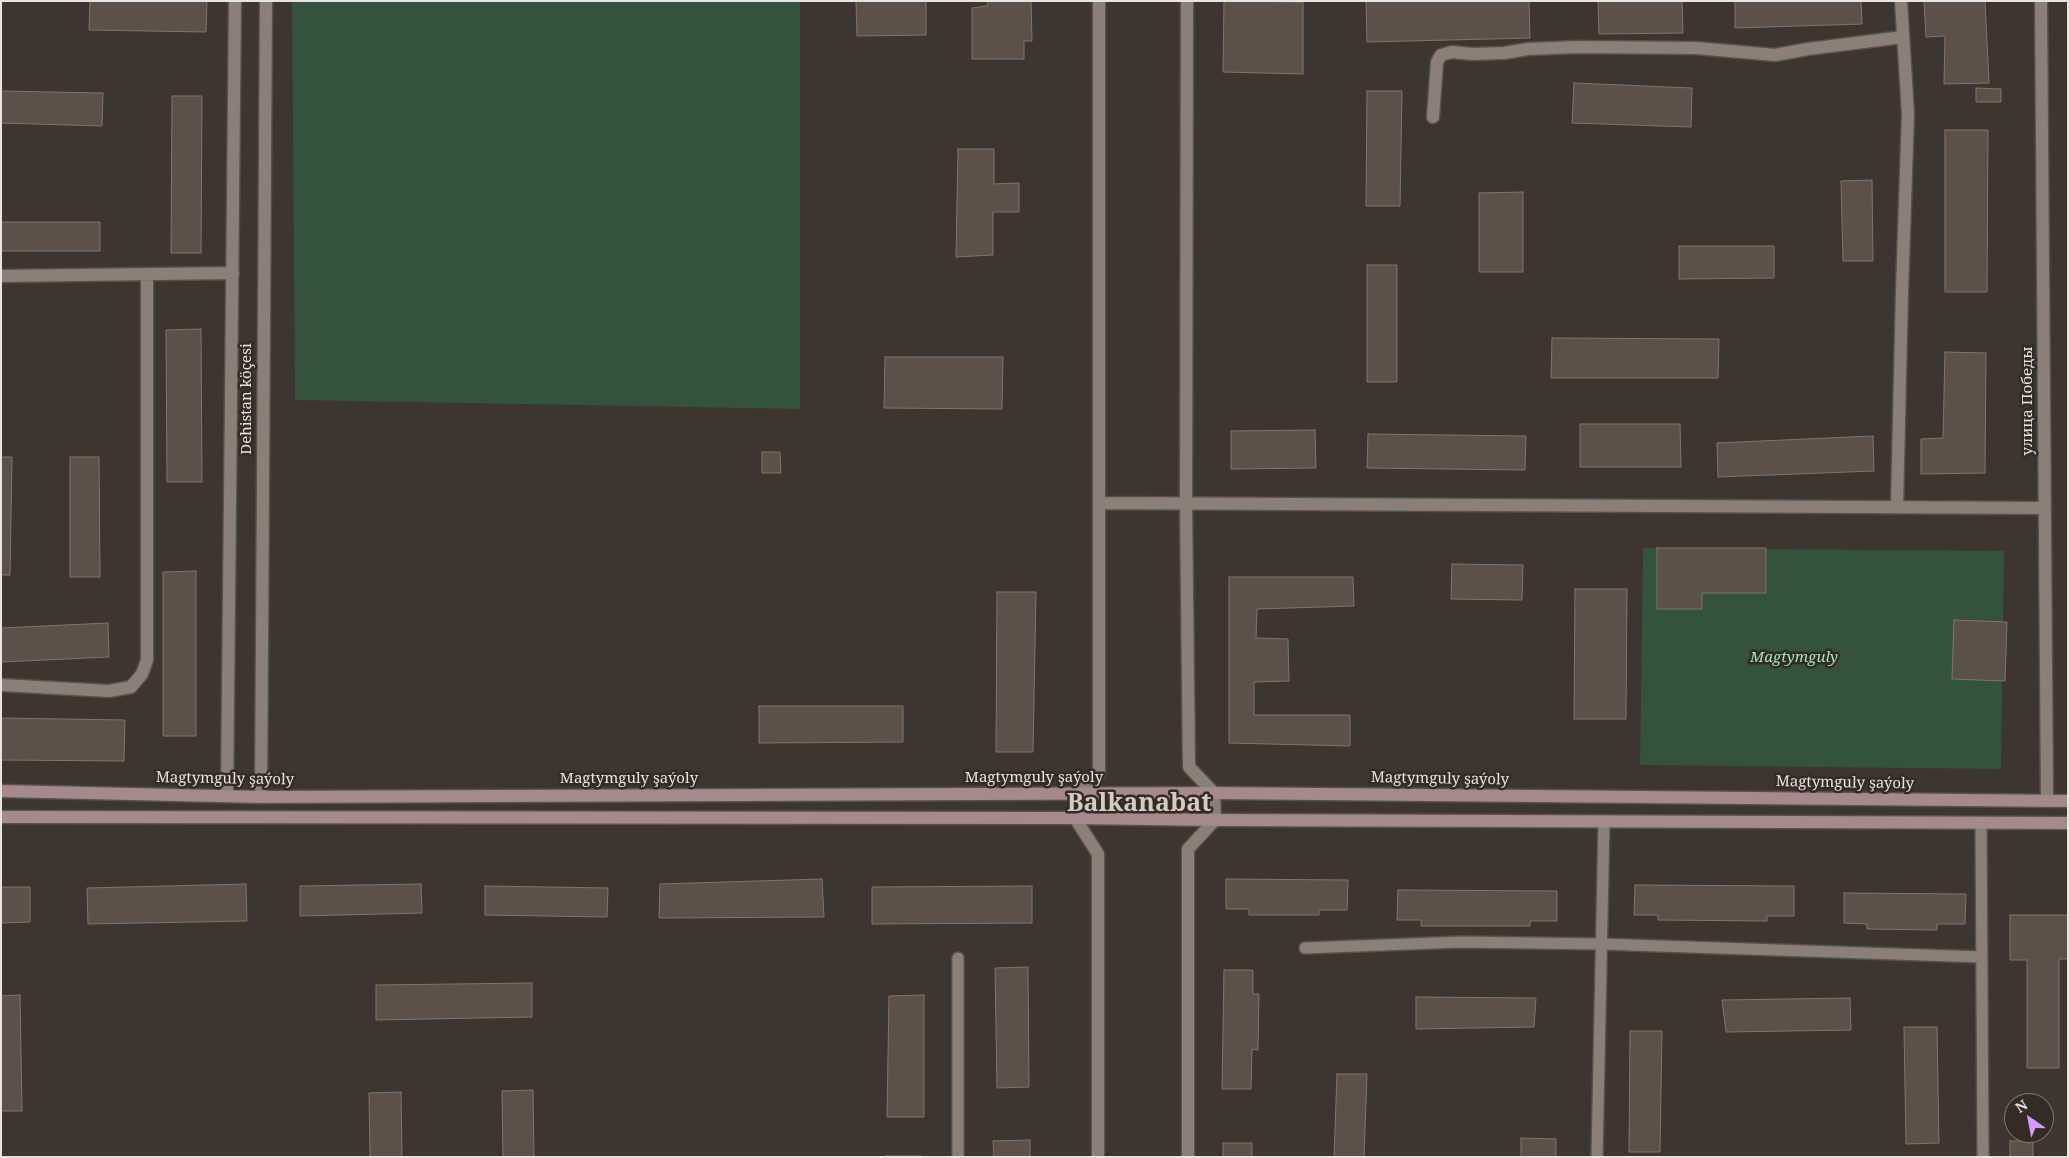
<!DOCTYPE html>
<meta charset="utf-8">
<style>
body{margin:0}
#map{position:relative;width:2069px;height:1158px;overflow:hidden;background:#3d352f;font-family:"Noto Serif",serif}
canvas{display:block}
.frame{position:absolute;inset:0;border:2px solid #e9e4e0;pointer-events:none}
.north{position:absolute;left:2004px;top:1093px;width:50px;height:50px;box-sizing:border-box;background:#332b26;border:1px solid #7c7570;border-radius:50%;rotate:327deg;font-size:14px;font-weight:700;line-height:20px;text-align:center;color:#e9e4e0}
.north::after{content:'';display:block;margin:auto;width:18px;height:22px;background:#d69bfa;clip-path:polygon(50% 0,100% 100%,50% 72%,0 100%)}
</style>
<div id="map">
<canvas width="2069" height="1158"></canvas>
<div class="frame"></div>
<div class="north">N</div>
</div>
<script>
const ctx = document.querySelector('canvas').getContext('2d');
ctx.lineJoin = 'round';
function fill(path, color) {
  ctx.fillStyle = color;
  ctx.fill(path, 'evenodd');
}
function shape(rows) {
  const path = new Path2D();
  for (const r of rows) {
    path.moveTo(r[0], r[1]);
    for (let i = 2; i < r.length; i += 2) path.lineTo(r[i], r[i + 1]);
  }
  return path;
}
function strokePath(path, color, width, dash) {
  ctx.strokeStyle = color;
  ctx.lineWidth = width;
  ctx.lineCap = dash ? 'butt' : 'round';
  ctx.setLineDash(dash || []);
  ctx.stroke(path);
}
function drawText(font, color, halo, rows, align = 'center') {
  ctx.font = font + ' "Noto Serif",serif';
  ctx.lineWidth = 5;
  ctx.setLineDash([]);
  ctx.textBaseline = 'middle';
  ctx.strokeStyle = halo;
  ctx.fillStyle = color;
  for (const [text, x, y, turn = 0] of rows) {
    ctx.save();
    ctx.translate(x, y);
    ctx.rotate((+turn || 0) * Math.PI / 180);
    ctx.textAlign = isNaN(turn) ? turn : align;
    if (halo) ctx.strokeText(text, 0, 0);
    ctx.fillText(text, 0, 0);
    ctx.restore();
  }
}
const green = shape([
 [292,1,800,1,800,409,295,400],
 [1643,548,2004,551,2001,769,1640,765]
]);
const building = shape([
 [90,1,207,1,206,32,89,30,90,1],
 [856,1,926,1,926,35,857,36,856,1],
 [988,1,1031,1,1032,41,1024,41,1024,59,972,59,972,8,987,6,988,1],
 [1224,1,1303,2,1303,74,1223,72,1224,1],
 [1366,1,1529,1,1530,38,1367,42,1366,1],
 [1598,1,1682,1,1683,33,1599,34,1598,1],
 [1735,1,1861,1,1862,24,1735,28,1735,1],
 [1924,1,1985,1,1989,83,1944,84,1945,36,1926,37,1924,1],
 [1574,83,1692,88,1691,127,1572,123,1574,83],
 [1976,88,2001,89,2001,102,1976,102,1976,88],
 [1,91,103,93,102,126,1,123,1,91],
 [1367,91,1402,91,1400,206,1366,206,1367,91],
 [172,96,202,96,201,253,171,253,172,96],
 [1945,130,1988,130,1987,292,1945,292,1945,130],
 [958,149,994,149,994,184,1019,183,1019,212,993,212,993,255,956,257,958,149],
 [1872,180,1873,261,1843,261,1841,181,1872,180],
 [1523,192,1523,272,1479,272,1479,193,1523,192],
 [1,222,100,222,100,251,1,251,1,222],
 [1679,246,1774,246,1774,278,1679,279,1679,246],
 [1367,265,1397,265,1397,382,1367,382,1367,265],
 [201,329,202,482,167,482,166,330,201,329],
 [1552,338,1719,339,1718,378,1551,378,1552,338],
 [1945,352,1986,353,1985,473,1921,474,1921,439,1943,438,1945,352],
 [885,357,1003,357,1002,409,884,408,885,357],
 [1580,424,1680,424,1681,467,1580,467,1580,424],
 [1315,430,1316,468,1231,469,1231,431,1315,430],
 [1368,434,1526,436,1525,470,1367,468,1368,434],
 [1873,436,1874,471,1718,477,1717,443,1873,436],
 [762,452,780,452,781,473,762,473,762,452],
 [1,457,12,457,10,575,1,575,1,457],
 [70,457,99,457,100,577,70,577,70,457],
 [1657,548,1766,548,1766,593,1702,593,1702,609,1657,609,1657,548],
 [1452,564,1523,565,1522,600,1451,599,1452,564],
 [196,571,196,736,163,736,163,572,196,571],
 [1229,577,1353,577,1354,606,1257,609,1256,638,1288,639,1289,681,1254,682,1254,715,1350,715,1350,746,1229,743,1229,577],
 [1575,589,1627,589,1626,719,1574,719,1575,589],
 [997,592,1036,592,1033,752,996,752,997,592],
 [1954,620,2007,622,2005,681,1952,679,1954,620],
 [108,623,109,657,1,662,1,628,108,623],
 [759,706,903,706,903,742,759,743,759,706],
 [1,718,125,720,124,761,1,760,1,718],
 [822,879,824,917,659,918,660,884,822,879],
 [1226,879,1348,880,1347,910,1319,910,1319,915,1249,915,1249,909,1226,909,1226,879],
 [246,884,247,921,88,924,87,888,246,884],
 [421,884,422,913,300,916,300,886,421,884],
 [1635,885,1794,886,1794,916,1767,916,1767,921,1658,920,1658,915,1634,915,1635,885],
 [485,886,608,888,607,917,485,915,485,886],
 [1032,886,1032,923,872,924,872,887,1032,886],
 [1,887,30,887,30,922,1,923,1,887],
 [1398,890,1557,891,1557,921,1530,921,1530,926,1421,926,1421,920,1397,920,1398,890],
 [1844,893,1966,894,1965,924,1937,924,1937,930,1867,929,1867,924,1844,923,1844,893],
 [2010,915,2068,915,2068,959,2059,959,2059,1068,2027,1068,2027,960,2010,960,2010,915],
 [1028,967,1029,1087,997,1088,995,968,1028,967],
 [1224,970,1253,970,1253,994,1259,994,1258,1050,1252,1049,1251,1089,1222,1089,1224,970],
 [532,983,532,1017,376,1020,376,985,532,983],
 [20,995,22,1111,1,1111,1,996,20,995],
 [924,995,924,1117,887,1117,889,996,924,995],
 [1416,997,1536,998,1534,1027,1416,1029,1416,997],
 [1850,998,1851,1030,1726,1032,1722,1000,1850,998],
 [1904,1027,1937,1027,1939,1143,1906,1144,1904,1027],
 [1630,1031,1662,1031,1660,1152,1629,1152,1630,1031],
 [1337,1074,1367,1074,1364,1157,1334,1157,1337,1074],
 [533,1090,534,1157,503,1157,502,1091,533,1090],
 [401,1092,402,1157,370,1157,369,1093,401,1092],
 [1521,1138,1556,1139,1556,1157,1521,1157,1521,1138],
 [1030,1140,1030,1157,994,1157,993,1141,1030,1140],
 [2010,1141,2033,1141,2033,1157,2010,1157,2010,1141],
 [1223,1143,1252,1143,1252,1157,1223,1157,1223,1143],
 [886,1156,922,1156,922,1157,886,1157,886,1156]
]);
const lane = shape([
 [1981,823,1983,1157],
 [1305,948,1461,942,1601,944,1982,957],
 [958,958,958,1157],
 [1597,1157,1604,821]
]);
const street = shape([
 [1187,1,1186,505,1189,767,1214,793,1215,820,1188,849,1188,1157],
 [2041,1,2047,801],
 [1433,117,1437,62,1441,55,1452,52,1473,54,1504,53,1528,49,1577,47,1696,48,1775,55,1808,49,1903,37],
 [1,276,233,273],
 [1100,503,2045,508],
 [1897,507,1902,291,1908,114,1901,1],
 [1,685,109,691,131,687,142,674,147,660,147,274],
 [227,796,235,1],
 [261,797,266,1],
 [1098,1157,1098,854,1075,818,1075,794,1099,774,1099,1]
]);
const secondary = shape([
 [1,791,261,797,1214,793,2068,801],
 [1,817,1075,818,1215,820,2068,823]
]);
const streetNames = [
 ["Dehistan köçesi",247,399,-90],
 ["улица Победы",2028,401,-90],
 ["Magtymguly şaýoly",1034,778],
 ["Magtymguly şaýoly",225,779,1],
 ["Magtymguly şaýoly",629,779],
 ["Magtymguly şaýoly",1440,779,1],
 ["Magtymguly şaýoly",1845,783,1]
];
const parkNames = [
 ["Magtymguly",1794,658]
];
const townNames = [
 ["Balkanabat",1139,804]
];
fill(green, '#34523d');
fill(building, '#59514a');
strokePath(building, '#7f766f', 1);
strokePath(lane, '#57514b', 14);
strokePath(street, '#57514b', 15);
strokePath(secondary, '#57514b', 15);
strokePath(lane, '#898079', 11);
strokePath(street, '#898079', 12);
strokePath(secondary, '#a5898f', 12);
drawText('15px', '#e9e4e0', '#332b26', streetNames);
drawText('italic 15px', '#a4e8ba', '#332b26', parkNames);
drawText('bold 25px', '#d5cbc3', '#332b26', townNames);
</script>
